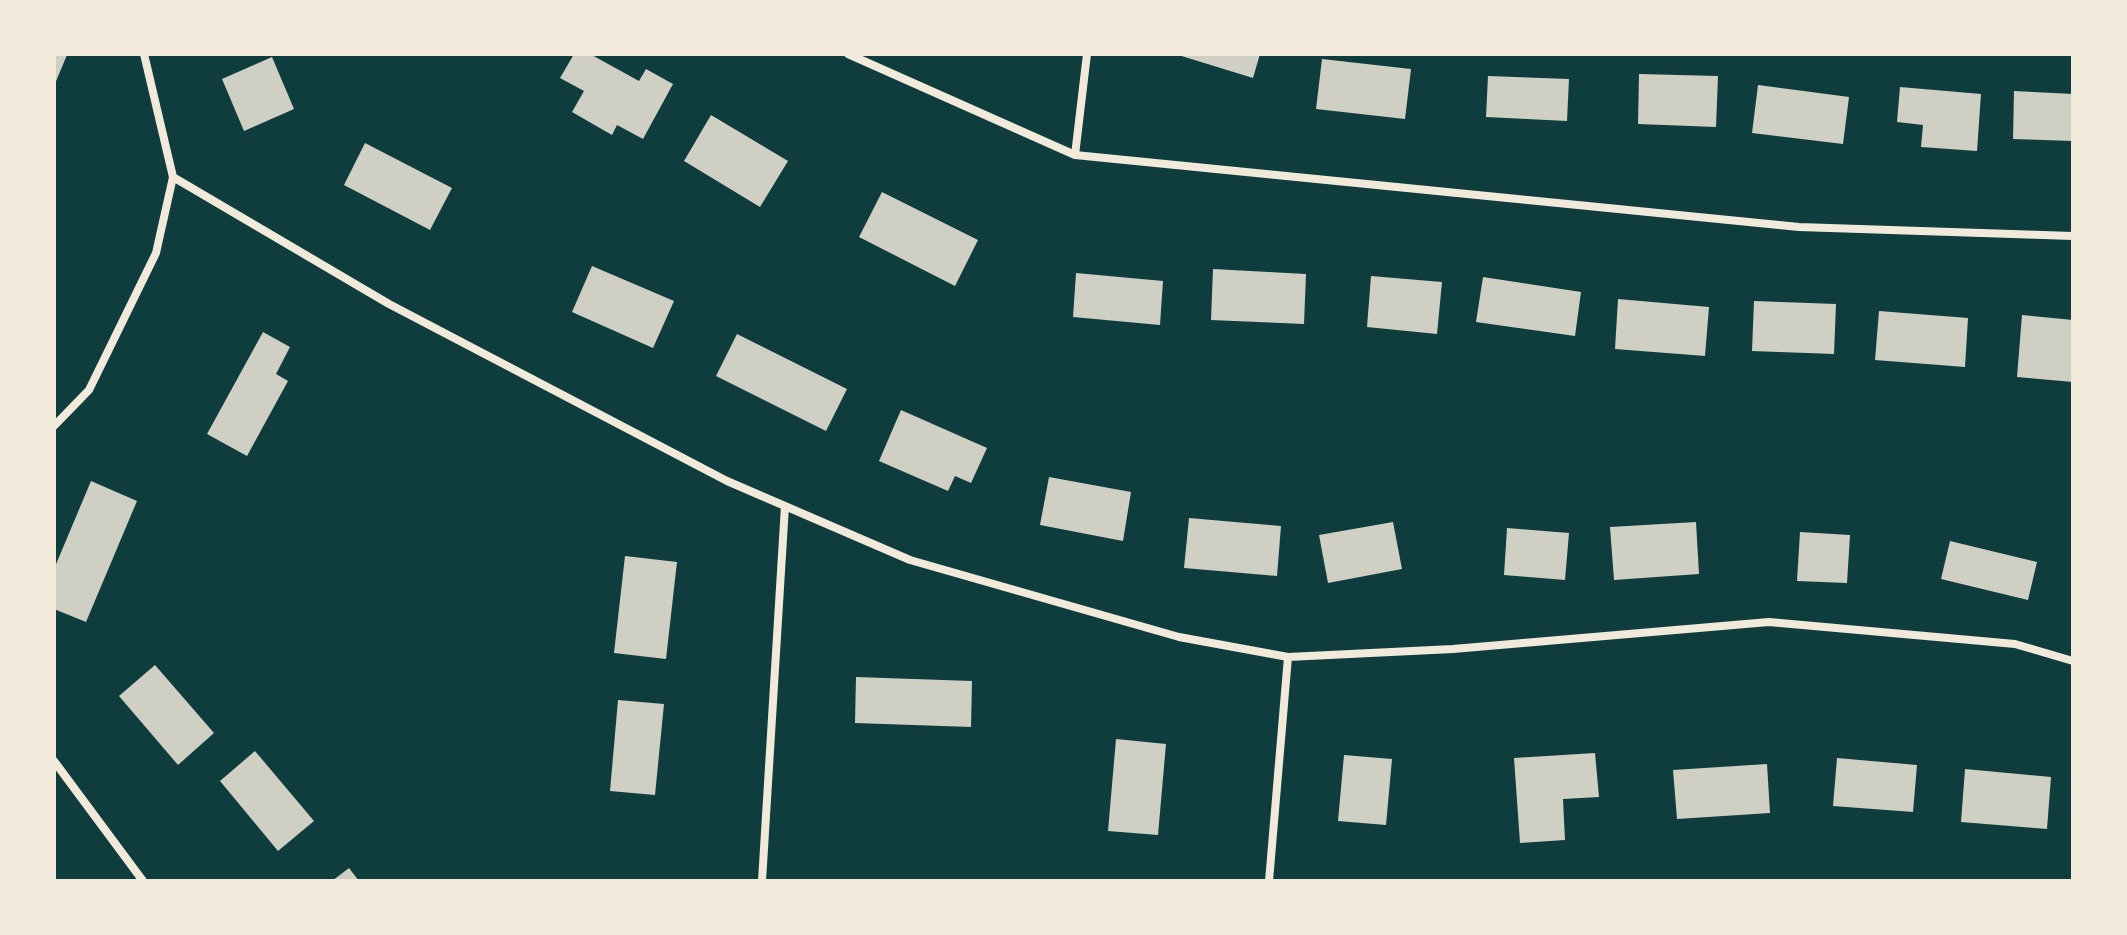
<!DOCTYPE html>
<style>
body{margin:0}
#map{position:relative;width:2127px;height:935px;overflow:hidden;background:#0f3d3e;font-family:Roboto,sans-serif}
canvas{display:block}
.frame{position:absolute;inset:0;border:56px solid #f1e9da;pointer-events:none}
</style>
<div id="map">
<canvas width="2127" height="935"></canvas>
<div class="frame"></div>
</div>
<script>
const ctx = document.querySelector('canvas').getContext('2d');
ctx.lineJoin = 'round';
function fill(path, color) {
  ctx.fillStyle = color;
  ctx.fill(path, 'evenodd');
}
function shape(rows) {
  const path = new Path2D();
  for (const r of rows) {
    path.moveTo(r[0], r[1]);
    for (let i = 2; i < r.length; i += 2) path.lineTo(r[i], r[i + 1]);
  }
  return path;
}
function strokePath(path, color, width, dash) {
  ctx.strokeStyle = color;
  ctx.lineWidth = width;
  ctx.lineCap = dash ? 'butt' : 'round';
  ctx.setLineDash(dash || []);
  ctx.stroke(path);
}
const building = shape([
 [54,54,67,55,54,86],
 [574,54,590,54,639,81,646,69,673,84,643,139,617,125,612,135,572,112,584,91,560,78],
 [1175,54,1260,54,1253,78],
 [272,57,294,109,244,131,222,79],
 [1322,59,1411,69,1405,119,1316,109],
 [1639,74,1718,76,1716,127,1638,124],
 [1488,76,1569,79,1567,121,1486,117],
 [1758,85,1849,97,1843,144,1752,133],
 [1900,87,1981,94,1977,151,1921,147,1923,125,1897,122],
 [2014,91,2073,94,2073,141,2013,139],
 [711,115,788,161,760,207,684,161],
 [365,143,452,188,430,230,344,185],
 [882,192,978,240,955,286,859,237],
 [592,266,674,301,653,348,572,312],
 [1213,269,1306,274,1304,324,1211,320],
 [1076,273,1163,281,1160,325,1073,317],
 [1371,276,1442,282,1437,334,1367,327],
 [1483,277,1581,292,1575,336,1476,322],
 [1618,299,1709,307,1705,356,1615,349],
 [1754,301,1836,304,1834,354,1752,351],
 [1879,311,1968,318,1965,367,1875,360],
 [2022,315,2073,320,2073,382,2017,377],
 [263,332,290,347,276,374,288,381,247,456,207,434],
 [737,334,847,389,826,431,716,376],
 [901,410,987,448,971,483,955,476,948,491,879,461],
 [1049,477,1131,492,1123,541,1040,525],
 [91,481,137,501,86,622,54,609,54,569],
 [1189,518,1281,526,1277,576,1184,568],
 [1393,522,1402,569,1328,583,1319,535],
 [1696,522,1699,574,1614,580,1610,527],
 [1507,528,1569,533,1565,580,1504,575],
 [1800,532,1850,535,1847,583,1797,581],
 [1950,541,2037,562,2028,600,1941,579],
 [625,556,677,562,666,659,614,653],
 [155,665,214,733,178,765,119,696],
 [856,677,972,681,971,727,855,723],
 [618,700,664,704,655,795,610,791],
 [1116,739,1166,744,1158,835,1108,831],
 [255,751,314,821,278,851,220,781],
 [1595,753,1599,797,1563,799,1565,840,1520,843,1514,758],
 [1344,755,1392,759,1386,825,1338,821],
 [1837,758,1917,765,1913,812,1833,806],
 [1767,764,1770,813,1677,819,1673,770],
 [1965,769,2051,777,2047,829,1961,822],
 [349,868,359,881,332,881]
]);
const minor = shape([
 [848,54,1075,155,1799,227,2073,236],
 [1075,155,1087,54],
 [173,177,389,304,727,481,910,560,1179,637,1288,657,1453,649,1769,622,2015,644,2073,661],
 [54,426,89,390,156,253,173,177,144,54],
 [54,761,143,881],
 [762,881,785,506],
 [1269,881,1288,657]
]);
fill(building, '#cfcfc3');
strokePath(minor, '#f1e9da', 8);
</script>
